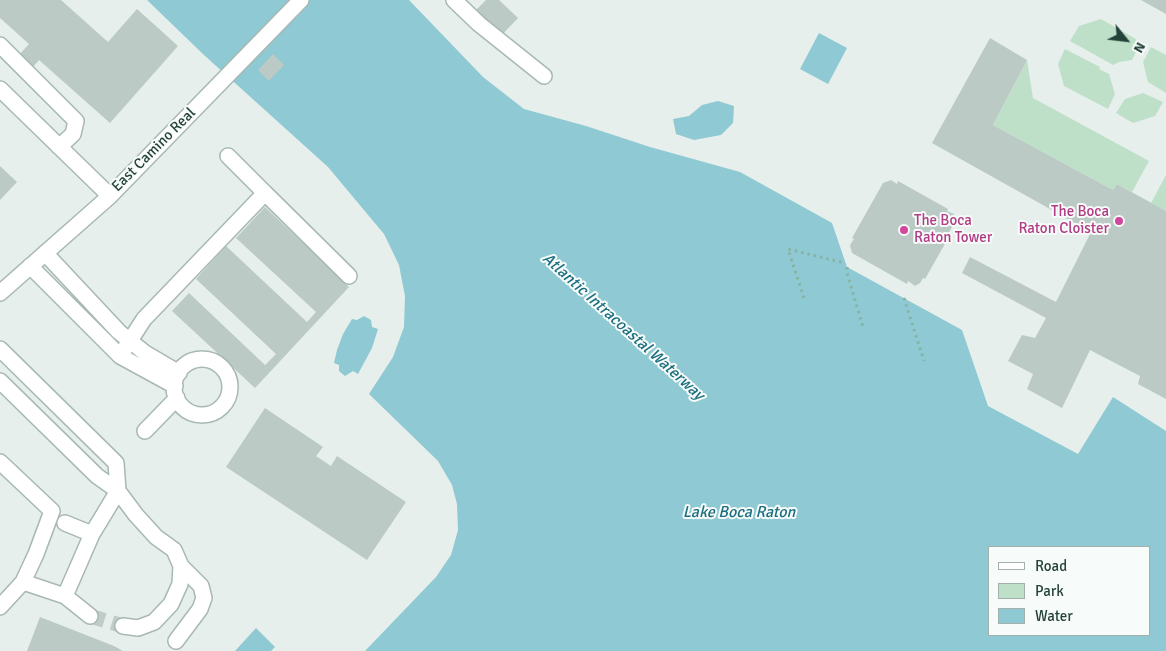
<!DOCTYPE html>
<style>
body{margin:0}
#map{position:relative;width:1166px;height:651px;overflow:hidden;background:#e6efeb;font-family:Signika,sans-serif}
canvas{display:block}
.legend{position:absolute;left:988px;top:546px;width:162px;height:90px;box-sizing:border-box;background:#f7fbf9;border:1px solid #a3b1ad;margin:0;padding:6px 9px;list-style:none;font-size:15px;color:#24423a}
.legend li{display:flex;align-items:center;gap:10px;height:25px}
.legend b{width:25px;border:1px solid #a3b1ad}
.north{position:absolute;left:1101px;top:15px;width:50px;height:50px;-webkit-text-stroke:4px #f7fbf9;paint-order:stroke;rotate:119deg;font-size:14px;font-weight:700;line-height:20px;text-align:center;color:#24423a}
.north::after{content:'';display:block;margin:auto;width:18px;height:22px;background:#24423a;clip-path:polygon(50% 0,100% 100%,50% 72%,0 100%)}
</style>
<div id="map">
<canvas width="1166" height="651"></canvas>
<ul class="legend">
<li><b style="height:6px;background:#fff"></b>Road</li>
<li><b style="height:14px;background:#bfe0c8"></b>Park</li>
<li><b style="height:14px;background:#8ec9d4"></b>Water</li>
</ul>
<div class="north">N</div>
</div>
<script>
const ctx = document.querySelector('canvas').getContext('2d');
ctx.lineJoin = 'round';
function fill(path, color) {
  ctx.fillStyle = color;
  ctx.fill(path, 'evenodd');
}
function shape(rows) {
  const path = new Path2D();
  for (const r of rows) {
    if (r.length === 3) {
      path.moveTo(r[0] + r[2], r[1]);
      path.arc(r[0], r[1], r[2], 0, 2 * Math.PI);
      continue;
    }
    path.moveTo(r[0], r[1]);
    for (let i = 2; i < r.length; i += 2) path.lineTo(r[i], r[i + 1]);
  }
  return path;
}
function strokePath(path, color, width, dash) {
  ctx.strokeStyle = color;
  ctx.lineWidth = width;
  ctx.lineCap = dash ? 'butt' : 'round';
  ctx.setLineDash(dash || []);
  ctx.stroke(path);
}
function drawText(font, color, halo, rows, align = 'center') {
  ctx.font = font + ' Signika,sans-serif';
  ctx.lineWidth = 4;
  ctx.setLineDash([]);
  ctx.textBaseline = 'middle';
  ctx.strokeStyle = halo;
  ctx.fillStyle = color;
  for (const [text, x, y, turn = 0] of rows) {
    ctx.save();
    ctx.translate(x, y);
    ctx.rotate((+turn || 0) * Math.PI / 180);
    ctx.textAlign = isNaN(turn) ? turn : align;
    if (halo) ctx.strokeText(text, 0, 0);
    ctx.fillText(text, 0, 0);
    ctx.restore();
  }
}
const green = shape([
 [1101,19,1141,42,1132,60,1119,62,1113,65,1070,41,1079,26],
 [1151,47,1166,55,1166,93,1148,82,1143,62],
 [1065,49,1100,67,1099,69,1109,74,1115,94,1108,109,1064,86,1058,64],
 [1027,60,1033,98,1149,161,1132,192,1117,184,1113,190,993,125],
 [1143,93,1163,102,1155,116,1133,123,1116,113,1125,99],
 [1166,175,1166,211,1151,203]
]);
const water = shape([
 [147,0,409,0,483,77,524,109,586,126,650,147,740,172,832,223,847,267,962,330,988,406,1078,454,1113,397,1166,431,1166,651,365,651,436,577,451,555,458,530,457,504,452,485,438,461,369,394,393,357,404,327,405,296,399,265,384,234,328,167,204,55],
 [990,547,1150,547,1150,635,990,635],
 [819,33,847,48,828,84,800,69],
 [718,101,734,106,733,123,721,135,694,140,676,134,673,119,689,116,702,105],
 [364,316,371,320,372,327,378,329,372,348,358,374,353,371,345,376,339,371,339,365,334,363,337,350,343,334,352,319,357,320],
 [256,628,275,647,271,651,235,651]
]);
const building = shape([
 [0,0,61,0,108,42,137,9,178,46,110,123,39,60,33,67,19,55,29,44,0,18],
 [486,0,499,0,518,18,501,36,475,11],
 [1141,0,1166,0,1166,14],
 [990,38,1027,60,993,125,1113,190,1117,184,1166,211,1166,399,1138,384,1140,376,1090,350,1062,408,1027,389,1033,374,1008,361,1022,335,1035,338,1046,318,962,273,970,257,1056,302,1091,232,932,143],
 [273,54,284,65,269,81,258,70],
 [0,166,17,182,0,200],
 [891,180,897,184,898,181,948,209,947,211,954,214,955,222,944,241,946,242,925,279,923,278,920,283,915,286,908,281,907,284,852,253,850,245,854,239,852,238,883,183],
 [265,207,349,287,255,388,172,311,189,293,265,365,276,354,196,279,226,246,307,322,316,312,236,238],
 [265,408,323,447,316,456,331,466,337,456,406,502,367,560,226,467],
 [40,617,114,646,123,651,27,651]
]);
const minorTunnel = shape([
 [90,616,123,626]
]);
const path = shape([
 [847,267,847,273,863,327],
 [804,298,788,249,845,263],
 [904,298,924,361]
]);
const minor = shape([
 [454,0,479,24,544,76],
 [0,45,76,121,73,134,59,147],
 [0,89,110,196],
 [228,156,265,193],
 [45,253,119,332,145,353,179,373],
 [30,266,120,356,175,386],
 [0,293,110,196,301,0],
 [0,349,116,463,118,491,92,534,65,596,23,582],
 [120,356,144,319,265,193,349,276],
 [202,387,28],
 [0,381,97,476,118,491,136,515,156,537,174,550,181,566,180,584,171,604,154,622,138,628,123,626],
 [145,431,177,398],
 [0,462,52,511,36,554,23,582,0,607],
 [65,523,92,534],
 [65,596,90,616],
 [176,641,200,609,204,598,201,586,181,566]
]);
const markers = [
 [1119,221,5,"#d1479c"],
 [904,230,5,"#d1479c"]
];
const streetNames = [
 ["East Camino Real",154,150,-45]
];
const hotelNames = [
 ["The Boca",1109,212],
 ["Raton Cloister",1109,229],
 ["The Boca",914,221,"left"],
 ["Raton Tower",914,238,"left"]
];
const waterNames = [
 ["Atlantic Intracoastal Waterway",623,327,42],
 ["Lake Boca Raton",739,513]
];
fill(green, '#bfe0c8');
fill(water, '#8ec9d4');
fill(building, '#bbcac4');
strokePath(minorTunnel, '#bfccc8', 15, [15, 8]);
strokePath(minor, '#a8b8b2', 18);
strokePath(path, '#86b3a5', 3, [2.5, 4]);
strokePath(minor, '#fff', 15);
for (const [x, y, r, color] of markers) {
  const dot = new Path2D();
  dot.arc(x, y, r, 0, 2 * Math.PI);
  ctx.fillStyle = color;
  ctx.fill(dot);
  strokePath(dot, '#f7fbf9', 2);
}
drawText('15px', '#24423a', '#f7fbf9', streetNames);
drawText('15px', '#b23c85', '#f7fbf9', hotelNames, 'right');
drawText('italic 16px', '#1c6f80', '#f7fbf9', waterNames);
</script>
